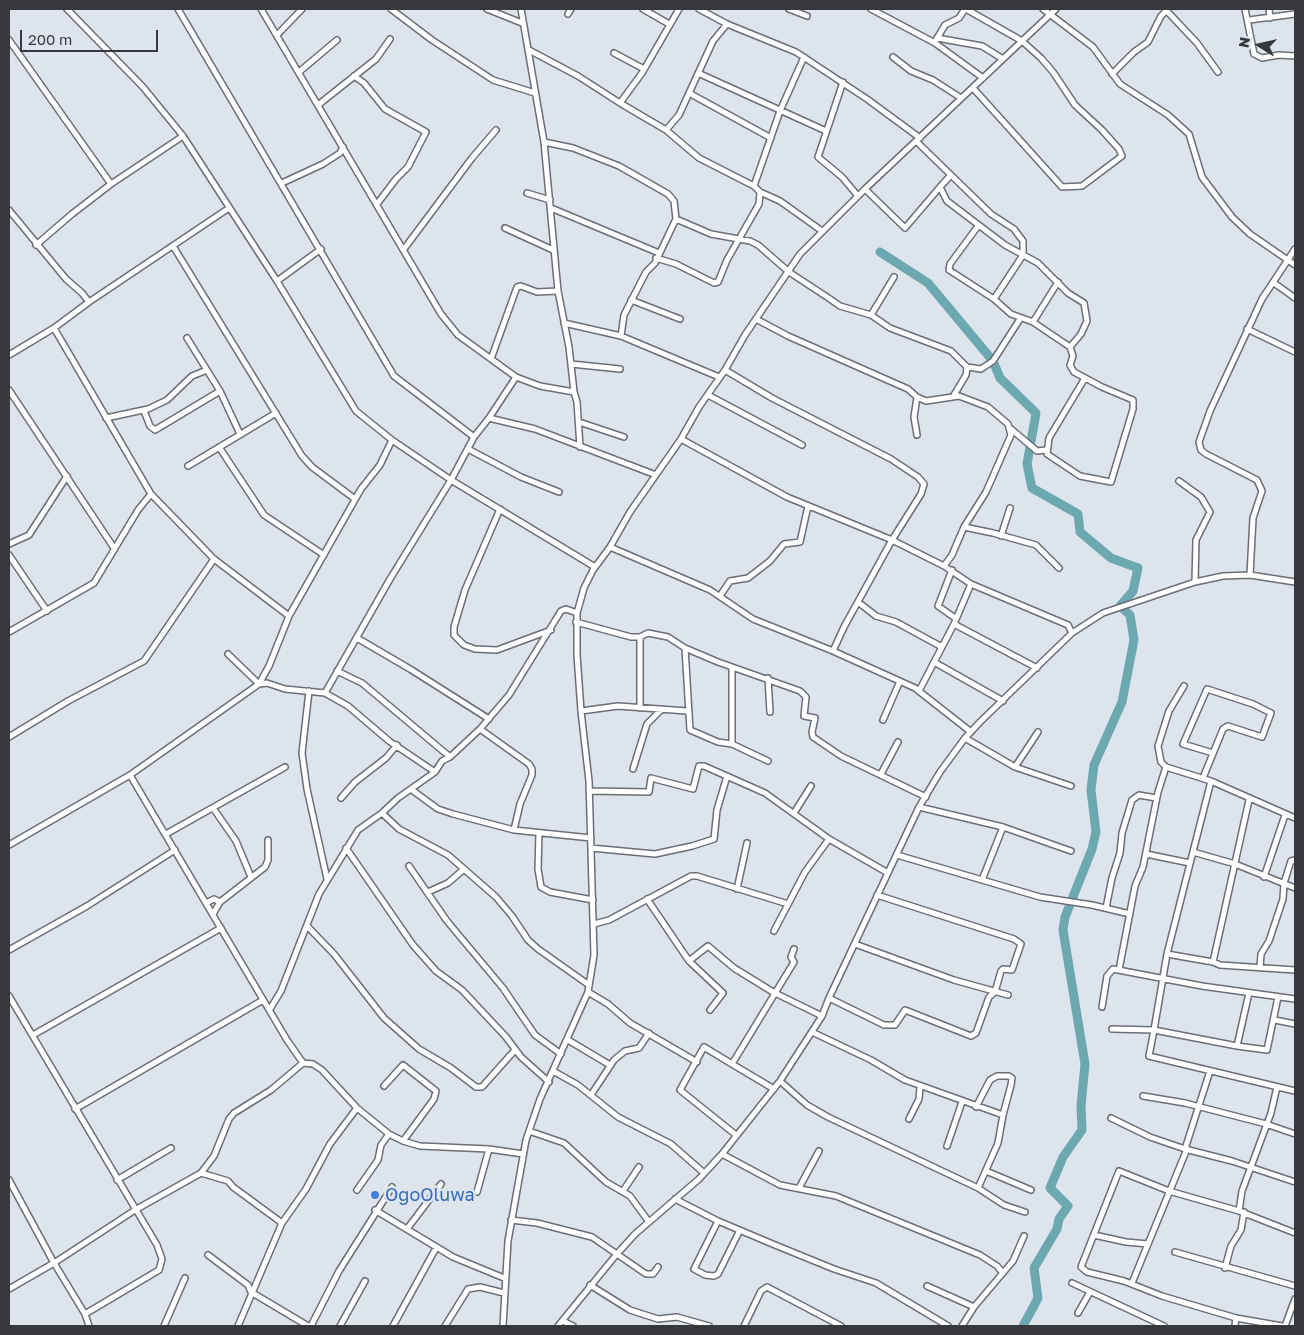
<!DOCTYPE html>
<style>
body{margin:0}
#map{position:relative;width:1304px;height:1335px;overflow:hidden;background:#dee4eb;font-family:"Golos Text",sans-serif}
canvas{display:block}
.frame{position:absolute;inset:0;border:10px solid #36383b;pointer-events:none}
.north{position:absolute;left:1234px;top:20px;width:50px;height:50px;-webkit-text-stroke:4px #dee4eb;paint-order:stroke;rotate:280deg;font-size:14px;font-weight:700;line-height:20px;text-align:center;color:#36383b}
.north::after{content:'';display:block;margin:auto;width:18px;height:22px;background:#36383b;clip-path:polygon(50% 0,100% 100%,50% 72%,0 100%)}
.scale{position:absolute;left:20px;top:30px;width:138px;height:22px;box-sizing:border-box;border:2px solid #36383b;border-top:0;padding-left:6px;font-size:15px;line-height:18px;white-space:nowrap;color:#36383b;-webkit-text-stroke:4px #dee4eb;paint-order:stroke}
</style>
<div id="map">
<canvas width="1304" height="1335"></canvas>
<div class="frame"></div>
<div class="north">N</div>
<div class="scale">200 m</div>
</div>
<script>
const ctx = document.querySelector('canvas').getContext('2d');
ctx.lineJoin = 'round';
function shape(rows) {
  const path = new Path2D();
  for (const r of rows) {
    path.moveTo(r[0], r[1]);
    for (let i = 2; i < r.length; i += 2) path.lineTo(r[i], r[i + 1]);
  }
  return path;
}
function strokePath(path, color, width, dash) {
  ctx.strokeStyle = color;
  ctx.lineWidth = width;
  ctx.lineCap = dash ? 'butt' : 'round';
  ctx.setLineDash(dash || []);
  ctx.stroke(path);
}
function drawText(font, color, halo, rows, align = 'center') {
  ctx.font = font + ' "Golos Text",sans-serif';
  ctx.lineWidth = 5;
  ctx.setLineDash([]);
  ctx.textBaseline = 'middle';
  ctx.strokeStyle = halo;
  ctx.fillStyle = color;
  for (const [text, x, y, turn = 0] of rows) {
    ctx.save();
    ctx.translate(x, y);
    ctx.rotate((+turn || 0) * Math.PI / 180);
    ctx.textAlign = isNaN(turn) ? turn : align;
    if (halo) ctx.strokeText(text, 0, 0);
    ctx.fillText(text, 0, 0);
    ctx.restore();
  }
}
const river = shape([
 [880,252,928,283,993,361,1000,378,1036,413,1027,464,1032,488,1078,514,1080,532,1111,558,1138,568,1133,591,1120,606,1130,615,1134,640,1122,702,1094,765,1091,790,1096,832,1092,849,1065,917,1063,930,1085,1064,1081,1106,1082,1130,1063,1157,1050,1188,1068,1206,1059,1219,1057,1229,1034,1268,1038,1298,1023,1326]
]);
const minor = shape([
 [67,9,143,87,183,136,277,281,356,411,392,440,451,480,595,567],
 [178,9,394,376,474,437],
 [261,9,441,314,458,335,516,377,540,386,574,392],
 [391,9,432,40,493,80,535,93],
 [487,9,522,23],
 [521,9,544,142,558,291,569,347,574,392,577,402,580,447],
 [643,9,669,24],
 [699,9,727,24,796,52,867,99,920,138],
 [789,9,807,16],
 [871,9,935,43,983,78],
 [966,9,1022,41,1041,58,1053,72,1075,105,1102,130,1119,149,1122,156,1082,186,1062,187,973,88],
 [1043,9,1093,47,1120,84,1168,115,1189,134,1202,177,1232,217,1250,234,1295,265],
 [1165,9,1197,43,1218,72],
 [1245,9,1254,54,1262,58,1279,55,1295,56],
 [1269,9,1270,18],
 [568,14,571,9],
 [1249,20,1295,14],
 [727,24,713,41,679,115,666,130,699,158,754,186,760,192,780,201,822,231],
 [277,35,302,9],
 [937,38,982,46,1003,59],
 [9,40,111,184],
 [936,40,945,25,959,18,965,9],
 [529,50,578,76,620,103],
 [614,53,644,69],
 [893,57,911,71,933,80,961,98],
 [299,72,337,40],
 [698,73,826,131],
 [1112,74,1134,52,1148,42,1161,16,1167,10],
 [354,76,364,83,385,109,426,132,408,167,396,179,377,204],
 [843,82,818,157,842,177,858,196],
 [689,93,771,138],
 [318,105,376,59,390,39],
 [666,130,620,103,642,73,679,9],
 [916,141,991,214,1014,229,1023,241,1023,255,994,299],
 [544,142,573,148,619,166,668,194,674,201,676,219,655,263,646,272,624,315,621,336],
 [950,176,940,187,947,201,1005,245,1038,263,1068,293,1084,303,1087,321,1081,334,1070,347],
 [282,183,323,164,340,153,343,147],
 [754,186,780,111,804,57],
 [865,189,905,228,940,187],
 [527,193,550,200],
 [551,208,659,253],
 [9,210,66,279,82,293,89,302],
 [676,219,711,234,750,241,758,245,789,272,830,299,840,306,871,315,890,328,951,351,967,367,981,369,993,361,1020,319],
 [978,226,950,264,949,270,994,299,1011,314,1033,322,1070,347,1073,356,1070,365,1074,372,1102,387,1133,400,1133,409,1111,482,1080,476,1047,454,1049,438,1085,378],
 [505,228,553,250],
 [36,245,72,214,111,184,183,136],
 [173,246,302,456,312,467,355,499],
 [404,249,472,158,496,130],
 [656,258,676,264,714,283,718,282,727,260,759,204,760,192],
 [277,281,321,249],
 [1274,283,1295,298],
 [631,300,680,319],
 [871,315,894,277],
 [1033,322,1058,282],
 [564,323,621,336,719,377],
 [54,328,151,494,214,559,289,616],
 [1247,329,1295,352],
 [187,338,220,391,240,434],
 [9,355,54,328,89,302,229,208],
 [491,359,517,287,521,286,537,292,558,291],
 [571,364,620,369],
 [725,370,772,398,891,459,918,477,924,484,921,494,892,540,944,566,952,555,964,527,986,492,1011,435,1008,424,988,407,959,396,926,401,917,397,908,389,788,336,756,319],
 [9,390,114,548],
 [708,395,802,445],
 [954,395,966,375,967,367],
 [144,411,150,426,155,430,220,391],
 [106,418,148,409,167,400,192,376,207,370],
 [489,418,535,429,656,475],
 [579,422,624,437],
 [1011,429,1037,451,1046,450],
 [917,435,914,417,917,397],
 [681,439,787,497,892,540,844,627,833,651,915,688,971,732],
 [219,447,264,515,324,555],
 [468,449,521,477,559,492],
 [188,466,276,413],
 [1179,481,1201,497,1210,512,1196,540,1195,582],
 [500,509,465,590,454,627,454,635,464,645,475,649,497,650,551,630],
 [964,527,993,533,1036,545,1059,568],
 [1001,536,1010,508],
 [9,544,29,535,67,476],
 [610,547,710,590,753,619,833,651],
 [9,555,47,611],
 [944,566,971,584,1068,625,1072,633],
 [952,570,938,606,955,618],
 [1250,575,1253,518,1262,491,1257,480,1206,454,1201,450,1199,442,1210,411,1262,299,1295,249],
 [720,596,730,581,748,578,770,561,784,544,800,542,808,506],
 [858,602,876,616,896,622,942,647],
 [576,622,631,637,640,637,648,633,668,637,685,648,718,662,800,691,806,697,804,716,815,718,812,732,813,737,841,756,926,797],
 [954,624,1037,668],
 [9,632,94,583,138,510,151,494],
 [640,637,640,708],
 [357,638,410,669,489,719],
 [685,648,690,730,718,742,732,744,768,761],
 [228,654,259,684,269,666,289,616,361,489,380,465,392,440],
 [934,662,1003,701],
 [732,667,732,744],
 [337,671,362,683,450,757],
 [768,678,770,712],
 [1184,686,1169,711,1158,746,1161,762,1166,767,1211,781,1295,818],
 [309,691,302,753,307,789,327,879],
 [919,691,954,624,971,584],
 [325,693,390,579,451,480,474,437,489,418,516,377],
 [581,711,618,706,687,711],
 [883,720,900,681],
 [480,729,529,764,532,769,532,775,520,804,514,830],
 [9,737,68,701,144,661,214,559],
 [965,738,1015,767,1071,786],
 [1015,767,1038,732],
 [633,769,647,724,661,710],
 [881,774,898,742],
 [1203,778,1223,729,1228,726,1262,737,1271,713,1253,704,1207,689,1183,744,1213,753],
 [412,790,438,809,453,814,514,830,591,838],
 [589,791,649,792,651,778,693,789,699,766,704,766,765,793,829,839,888,873],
 [341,798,355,782,386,758,397,745],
 [919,807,1003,827,1071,851],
 [213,808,236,841,251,877],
 [382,813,399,829,448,855,496,897,512,916,528,940,538,949,589,985],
 [794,813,811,786],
 [539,833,538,869,541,887,550,892,593,900],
 [166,834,285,767],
 [9,845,130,775,259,684,267,683,285,689,325,693,348,706,389,741,435,772],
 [346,848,413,945,436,971,462,990,506,1037,521,1057,549,1082],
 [591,848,655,854,692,846,714,839,717,810,727,776],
 [1193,852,1235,864,1295,888],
 [1146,854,1190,863],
 [897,855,1040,897,1092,905,1130,914],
 [409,866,447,921,503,988,535,1035,561,1054],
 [1264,877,1285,815],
 [982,880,1003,827],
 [737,889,747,843],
 [428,892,448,883,464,869],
 [647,899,689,961,723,993,710,1010],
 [206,903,214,899,220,902],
 [1106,908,1112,878,1120,853,1122,833,1132,800,1139,795,1156,798],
 [213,914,220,902,265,867,268,860,268,840],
 [594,924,609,920,691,876,697,876,788,904],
 [308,927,334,954,384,1018,419,1049,451,1068,476,1087,482,1087,515,1050],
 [774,931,805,872,829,839],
 [855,944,954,980,1008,995],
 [9,950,87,906,175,850],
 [1167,954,1213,962,1220,965,1295,970],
 [689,961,708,946,734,968,773,992,822,1016],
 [1213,962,1249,800],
 [1260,968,1261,954,1269,941,1283,899,1284,883,1291,861,1295,860],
 [1119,970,1135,886,1143,867,1158,792,1166,767],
 [588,992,608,1004,630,1023,697,1062],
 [1249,993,1237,1046,1154,1030,1149,1056,1295,1091],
 [9,996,157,1245,162,1259,159,1270,85,1314],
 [829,998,884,1025,895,1025,905,1010,971,1036,976,1033,989,997,995,992,1001,971,1003,969,1012,970,1021,944,1014,939,877,895],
 [1102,1007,1107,976,1113,969,1202,986,1295,999],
 [270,1009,281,991,319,894,358,830,382,813,398,798,435,772,442,761,450,757,480,729,509,695,561,611,566,609,577,613],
 [1275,1020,1295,1024],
 [1112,1029,1154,1030,1167,954,1211,781],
 [33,1035,221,928],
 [568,1040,610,1065],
 [1237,1046,1267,1050,1278,997],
 [303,1063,313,1064,322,1070,357,1108,389,1134,403,1141,420,1146,489,1149,523,1154],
 [732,1064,704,1047,680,1090,736,1135],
 [553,1071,578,1085,618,1117,671,1144,704,1173],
 [780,1081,807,1105,828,1117,978,1188,998,1143,1003,1115,905,1080,871,1060,812,1032],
 [384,1086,403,1065,436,1091,434,1099,403,1141],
 [774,1089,732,1064,794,962,791,957,794,949],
 [591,1095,614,1060,625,1051,639,1048,649,1033],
 [1143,1096,1185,1103,1266,1124,1295,1134],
 [976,1107,990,1080,997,1076,1009,1076,1012,1078,1011,1085,1003,1115],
 [75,1109,263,1000],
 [1111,1118,1150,1137,1185,1149,1232,1161,1295,1182],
 [909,1119,919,1099,920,1087],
 [529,1131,564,1143,606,1182,630,1196,649,1222],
 [947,1146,962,1102],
 [1185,1149,1210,1071],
 [722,1154,780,1185,836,1196,980,1255,997,1266,1003,1273],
 [986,1171,1031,1190],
 [201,1173,228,1181,233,1187,282,1223],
 [9,1180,54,1263,85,1314,89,1326],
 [117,1180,171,1148],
 [799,1188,819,1151],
 [978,1188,1004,1205,1025,1212],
 [357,1190,378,1160,381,1145,389,1134],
 [623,1191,639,1167],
 [477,1192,489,1149],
 [675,1199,718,1221,775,1245,834,1269,876,1283,948,1326],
 [375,1210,453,1257,504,1278],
 [1239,1211,1242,1191,1271,1113,1277,1087],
 [511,1220,537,1223,592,1237,646,1274,653,1274,658,1267],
 [718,1221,694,1269,705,1275,714,1276,718,1274,740,1230],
 [407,1229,441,1184],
 [1094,1235,1126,1242,1148,1244],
 [1175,1252,1295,1286],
 [208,1255,248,1285,251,1292,308,1326],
 [54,1263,135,1210,201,1173,214,1156,229,1119,234,1113,271,1090,303,1063,287,1040,130,775],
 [1225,1268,1231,1246,1241,1230,1244,1212],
 [1072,1283,1164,1326],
 [1132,1283,1187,1149],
 [590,1285,630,1310,658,1319,677,1317,709,1326],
 [927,1286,974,1307],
 [9,1289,54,1263],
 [1078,1313,1090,1292],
 [563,1321,573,1326],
 [164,1326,185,1278],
 [238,1326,282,1223,306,1189,330,1144,357,1108],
 [311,1326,339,1271,392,1187],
 [340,1326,365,1281],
 [393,1326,436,1248],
 [445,1326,468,1289,480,1287,504,1293],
 [503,1326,508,1241,526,1140,540,1099,588,992,594,955,589,781,581,711,577,655,577,613,584,588,593,570,610,547,630,512,681,439,699,407,725,370,745,335,800,254,865,189,1056,9],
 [558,1326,616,1255,635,1234,699,1179,722,1154,780,1081,822,1016,829,998,919,807,940,772,965,738,980,722,1072,633,1103,613,1195,582,1223,576,1250,575,1295,582],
 [744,1326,761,1291,767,1287,841,1326],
 [962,1326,974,1307,1013,1261,1024,1236],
 [1235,1326,1236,1318],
 [1282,1326,1236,1318,1162,1296,1124,1281,1087,1272,1081,1267,1119,1171,1169,1191,1239,1211,1295,1233],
 [1285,1326,1295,1299]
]);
const markers = [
 [375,1195,5,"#3f7fe0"]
];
const shopNames = [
 ["OgoOluwa",385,1195]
];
strokePath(river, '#6ba8b0', 9);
strokePath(minor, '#6a6e75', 8);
strokePath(minor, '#fff', 5);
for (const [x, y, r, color] of markers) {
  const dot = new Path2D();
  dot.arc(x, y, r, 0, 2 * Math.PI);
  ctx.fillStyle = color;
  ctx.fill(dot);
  strokePath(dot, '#dee4eb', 2);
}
drawText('18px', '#366cbe', '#dee4eb', shopNames, 'left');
</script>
